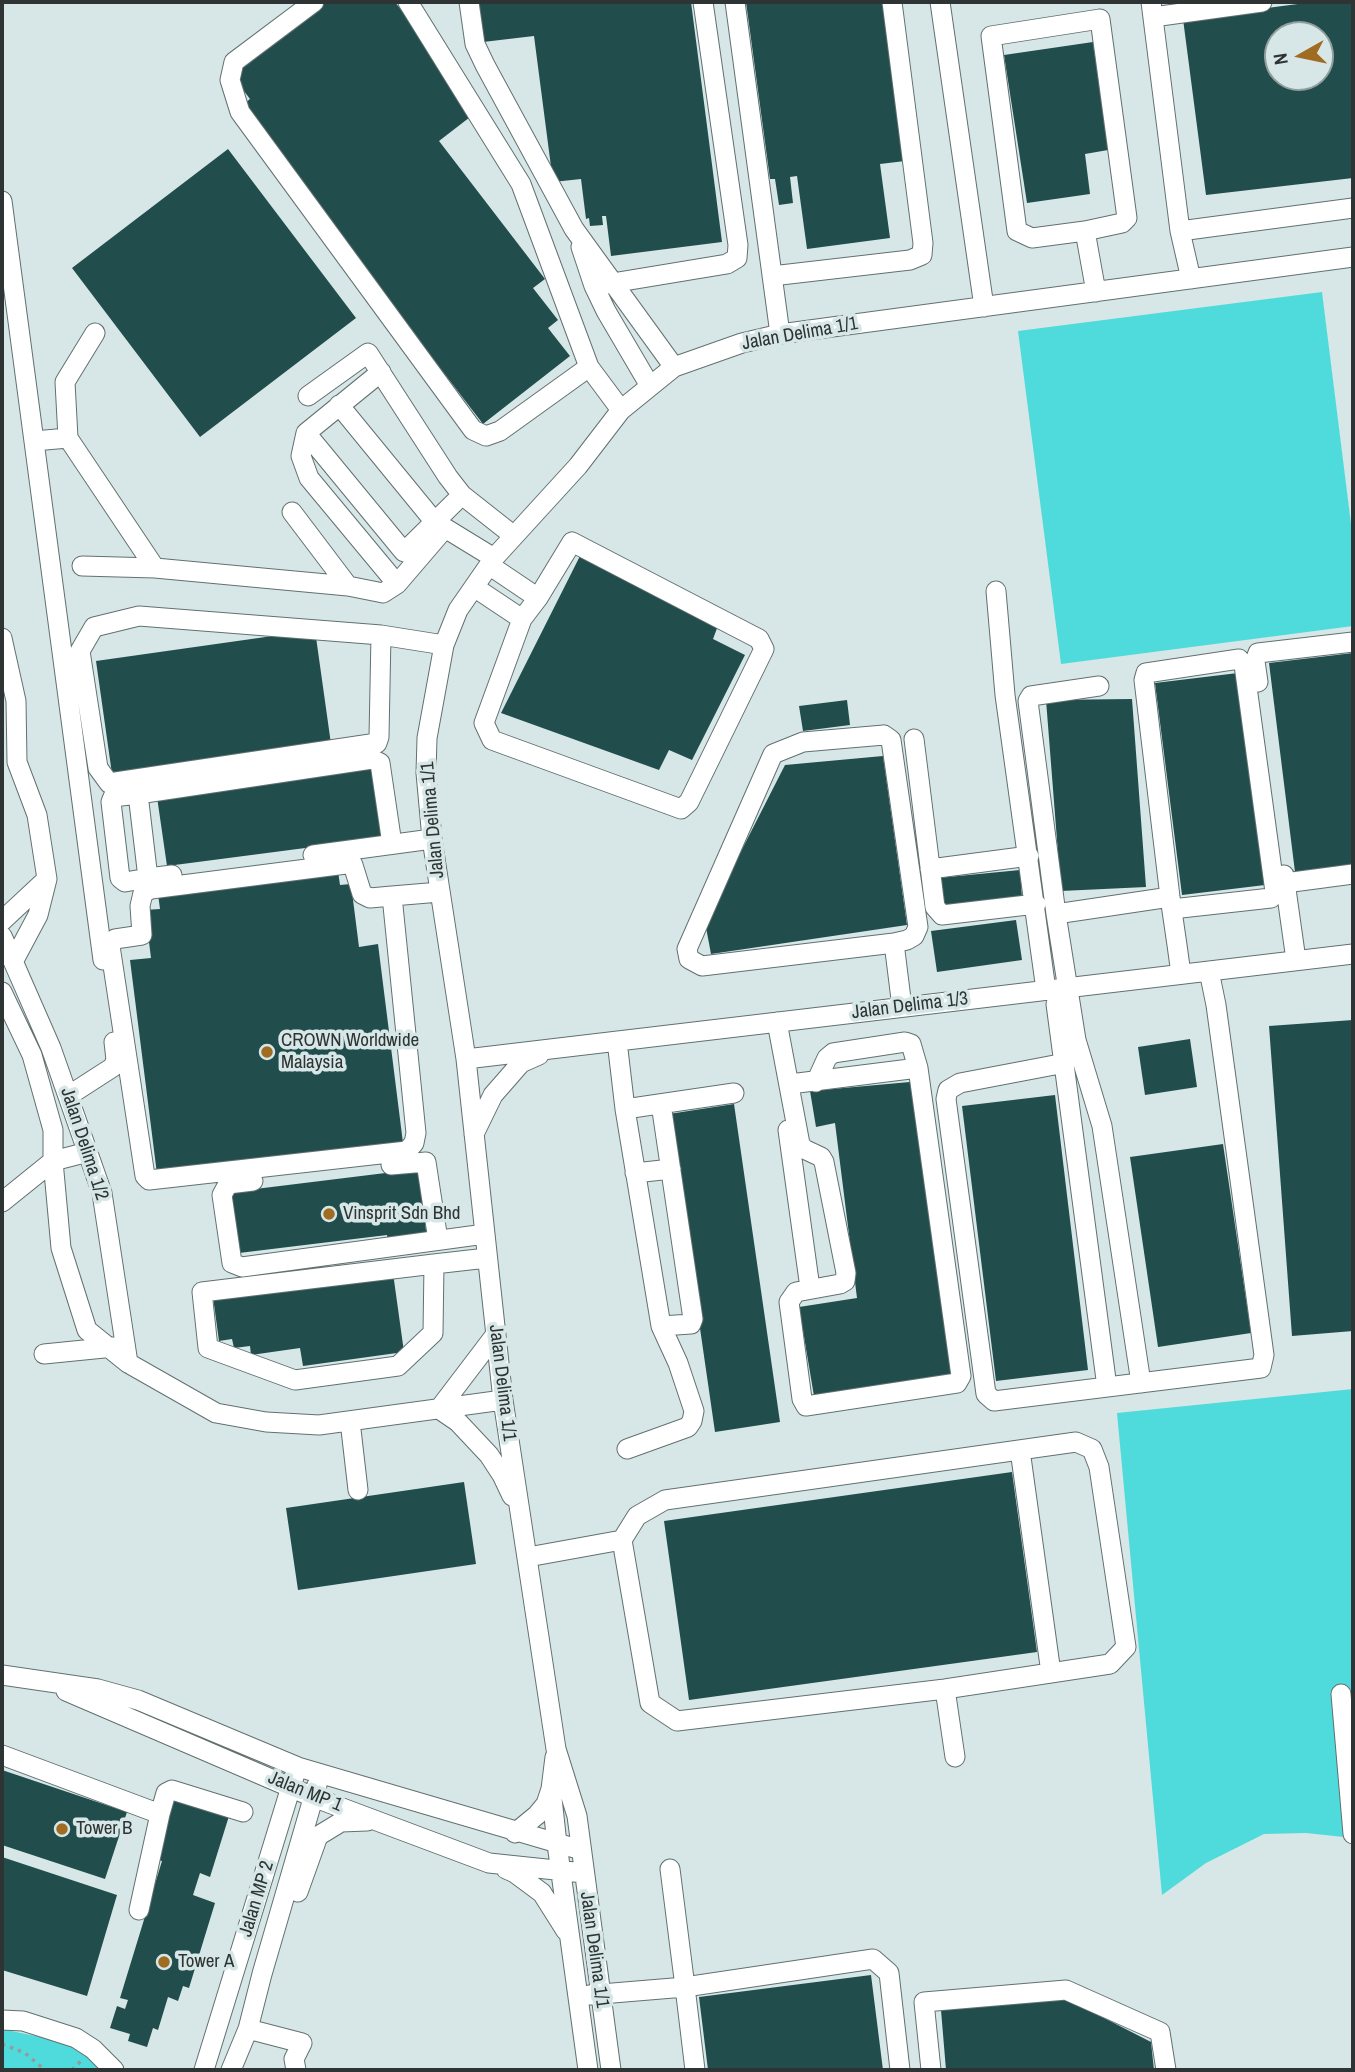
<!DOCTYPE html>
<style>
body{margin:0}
#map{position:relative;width:1355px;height:2072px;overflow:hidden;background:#d7e7e7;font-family:"Archivo Narrow",sans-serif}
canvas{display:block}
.frame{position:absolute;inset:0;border:4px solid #2e3434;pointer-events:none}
.north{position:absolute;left:1264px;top:21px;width:70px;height:70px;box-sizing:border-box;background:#d7e7e7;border:2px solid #939f9f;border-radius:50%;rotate:261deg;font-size:19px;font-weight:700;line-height:28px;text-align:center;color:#2e3434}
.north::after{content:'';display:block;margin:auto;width:24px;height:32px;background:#9f6c22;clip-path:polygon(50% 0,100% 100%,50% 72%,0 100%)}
</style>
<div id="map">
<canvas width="1355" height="2072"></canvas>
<div class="frame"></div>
<div class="north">N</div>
</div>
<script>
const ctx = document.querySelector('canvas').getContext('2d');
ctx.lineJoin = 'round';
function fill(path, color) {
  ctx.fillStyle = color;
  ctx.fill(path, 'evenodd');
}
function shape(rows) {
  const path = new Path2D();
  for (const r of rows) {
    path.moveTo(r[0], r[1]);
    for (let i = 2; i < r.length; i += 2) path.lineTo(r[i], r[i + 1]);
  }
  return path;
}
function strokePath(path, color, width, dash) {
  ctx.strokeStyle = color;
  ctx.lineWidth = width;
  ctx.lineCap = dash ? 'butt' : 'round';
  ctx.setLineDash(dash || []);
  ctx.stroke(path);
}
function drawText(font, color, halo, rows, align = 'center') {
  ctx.font = font + ' "Archivo Narrow",sans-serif';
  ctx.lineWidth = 7;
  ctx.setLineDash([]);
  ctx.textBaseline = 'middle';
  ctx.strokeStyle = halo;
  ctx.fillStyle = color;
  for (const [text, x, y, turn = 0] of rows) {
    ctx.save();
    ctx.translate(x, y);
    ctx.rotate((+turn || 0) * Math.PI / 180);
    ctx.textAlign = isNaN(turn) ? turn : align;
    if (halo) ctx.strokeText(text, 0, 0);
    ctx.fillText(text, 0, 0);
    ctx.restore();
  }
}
const green = shape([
 [1322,292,1353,540,1353,626,1061,664,1018,331],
 [1353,1389,1353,1838,1306,1833,1264,1834,1206,1863,1162,1895,1117,1413],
 [2,2029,64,2042,110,2070,2,2070]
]);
const building = shape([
 [325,2,395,2,461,88,474,114,439,141,545,279,533,288,558,320,548,328,570,356,483,424,240,107,250,99,231,74],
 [477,2,691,2,722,242,611,256,606,216,602,216,603,225,590,226,589,218,586,219,581,179,553,182,534,36,483,42],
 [746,2,883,2,905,161,880,164,890,238,807,249,797,176,790,177,793,203,779,205,775,179,770,179],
 [1313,2,1353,2,1353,178,1206,195,1183,19],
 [1278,35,1320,35,1320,77,1278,77],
 [1093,42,1108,150,1085,154,1090,194,1027,203,1004,55],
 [228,149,356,318,200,437,72,268],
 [580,556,719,623,713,639,745,655,692,760,669,750,659,770,501,713],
 [315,630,331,744,112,774,96,661],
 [1353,653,1353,864,1295,872,1269,663],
 [1238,673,1265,885,1182,895,1155,683],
 [1132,699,1146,887,1061,891,1046,700],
 [847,700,850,725,803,731,799,706],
 [883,756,907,925,711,954,705,922,785,765],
 [372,768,382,838,167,866,157,797],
 [1020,870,1022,898,941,907,938,878],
 [338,871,340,885,351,884,359,947,378,944,403,1143,157,1174,130,960,151,958,145,910,160,909,158,894],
 [1016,920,1022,960,937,972,931,931],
 [1353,1020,1353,1331,1292,1336,1269,1026],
 [1190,1039,1197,1087,1145,1095,1138,1047],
 [910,1082,952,1375,814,1396,799,1307,857,1298,835,1123,816,1127,810,1091],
 [1055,1095,1088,1370,996,1381,962,1106],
 [734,1104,780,1422,715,1432,669,1114],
 [1223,1144,1251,1333,1158,1347,1130,1157],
 [418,1169,427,1238,388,1242,387,1235,239,1253,231,1192],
 [393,1273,404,1352,303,1366,300,1348,251,1355,250,1346,234,1348,232,1339,219,1341,213,1297],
 [1012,1472,1037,1652,689,1700,664,1521],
 [464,1482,476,1564,298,1590,286,1508],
 [2,1770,127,1812,105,1879,2,1845],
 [173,1799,229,1816,210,1877,200,1873,193,1895,215,1903,189,1988,183,1986,178,2001,168,1997,158,2030,153,2028,147,2047,128,2041,130,2034,110,2028,117,2006,125,2009,128,2000,120,1998,162,1861,155,1859],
 [2,1857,117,1895,87,1996,2,1970],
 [871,1975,883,2070,708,2070,699,1997],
 [1065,1998,1151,2042,1154,2070,946,2070,941,2010]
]);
const path = shape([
 [2,2044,25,2053,45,2070],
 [72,2070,82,2060]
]);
const minor = shape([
 [314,2,234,62,230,80,240,112,473,430,486,436,500,431,589,367],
 [408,2,521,184,589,367,621,410],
 [469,2,475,44,485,65,574,229,674,367],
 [735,2,780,334],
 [940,2,984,307],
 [1151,2,1180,231,1353,208],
 [1153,17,1262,2],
 [1100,19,1127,218,1122,223,1085,231,1032,238,1017,231,991,36,1100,19],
 [2,201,103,960],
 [1085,231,1096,292],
 [1180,231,1191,279],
 [581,247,594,286,606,311,650,386],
 [772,276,910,260,922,255,923,243,892,2],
 [594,286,727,264,737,258,738,245,703,2],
 [95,333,65,382,68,438,155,568],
 [381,372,306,433,301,456,309,478,397,584],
 [308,396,368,353,448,477,462,495,514,536],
 [339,405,434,521],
 [306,433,404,552,462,495],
 [34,441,68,438],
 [292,512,348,586],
 [572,542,759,639,764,649,689,802,681,809,492,740,484,723,522,619,538,598,572,542],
 [489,565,538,598],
 [82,566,155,568,348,586,383,593,397,584,445,528,494,558],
 [474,587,522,619],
 [996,591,1005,695,1046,990],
 [381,635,379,737,377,743,109,783,98,768,80,651,94,627,139,616,381,635,444,645],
 [2,638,16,701,17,762,37,815,47,879,38,915,14,960],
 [1258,682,1255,661,1258,653,1353,642],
 [884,735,891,740,918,927,914,936,907,940,894,943,702,966,689,959,687,949,773,754,803,742,884,735],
 [914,739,935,907,942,915,1036,904],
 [138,794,113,797,111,802,120,878,125,882,148,878],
 [313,855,432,839],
 [346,864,353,865,362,894,370,898,392,896,416,1133,414,1143,407,1151,149,1180,145,1176,110,946,115,939,142,935,140,906,143,893,151,889,346,864],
 [930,869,1029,856],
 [172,875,148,878,138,794,372,759,380,763,392,844],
 [1284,875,1296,960],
 [1285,883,1353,874],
 [392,896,440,892],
 [1172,909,1271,898,1275,892,1244,665,1239,659,1146,673,1144,680,1170,897,1177,945,1181,974],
 [1056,914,1028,701,1031,696,1099,686],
 [2,921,47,879],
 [2,936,51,1048,102,1193,128,1363],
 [894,943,902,1007],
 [2,992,32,1055,53,1130,53,1161,61,1248,87,1330,128,1363,216,1413,266,1422,319,1425,503,1400],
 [1056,1004,1107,1387],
 [777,1022,800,1144,804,1149,821,1157,824,1162,846,1273,845,1281,840,1284,796,1292,789,1302,802,1399,806,1406,957,1383,961,1376,918,1068,790,1084],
 [617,1041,625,1109,661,1326,678,1363,694,1411,692,1421,688,1427,627,1449],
 [466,1059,1353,954],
 [1065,1063,960,1083,948,1090,946,1099,986,1394,994,1401,1261,1368,1264,1355,1216,1005,1209,971],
 [816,1082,827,1058,833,1053,905,1042,911,1044,918,1068],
 [68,1096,113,1067,116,1060,114,1042],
 [625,1109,734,1093],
 [788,1130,810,1288],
 [474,1134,493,1095,521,1063,539,1055],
 [391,1165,426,1162,438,1240],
 [635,1173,671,1169],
 [253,1181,228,1184,222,1195,232,1263,242,1267,485,1234],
 [2,1202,53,1161,88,1152],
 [434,1264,433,1333,398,1366,295,1380,208,1348,202,1292,434,1264,487,1258],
 [661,1326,691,1324,693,1319,661,1104],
 [496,1334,439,1409,458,1422,489,1455,502,1475,512,1496],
 [44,1354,114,1347],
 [1141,1383,1102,1126,1076,1040,1056,914,1170,897],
 [350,1421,358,1490],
 [1020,1450,1051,1673],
 [528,1557,622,1540,637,1516,665,1500,1076,1442,1092,1449,1099,1467,1126,1647,1110,1664,945,1689,677,1721,650,1703,622,1540],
 [2,1675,98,1689,138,1700,298,1767,581,1850],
 [945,1689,955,1757],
 [66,1691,313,1797,489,1863,584,1873],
 [1341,1694,1353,1834],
 [2,1755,160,1814,166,1793,172,1790,243,1812],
 [555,1757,551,1789,557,1844,588,2070],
 [515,1833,537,1815,546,1804,551,1789],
 [506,1869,515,1873,542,1893,566,1931],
 [670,1869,685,1987,873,1959,889,1973,900,2070],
 [298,1892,318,1836,341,1822,367,1821],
 [139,1910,160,1814],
 [589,1995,685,1987,695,2070],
 [2,2020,23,2021,76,2038,93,2049,114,2070],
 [248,2029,302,2043,294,2059,296,2070],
 [204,2070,294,1777],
 [231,2070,248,2029,262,1974,317,1785],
 [611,2070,577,1816,556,1749,503,1400,466,1059,432,839,426,773,427,738,444,645,458,610,494,558,578,466,621,410,674,367,742,343,780,334,1353,257],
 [931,2070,924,2002,1066,1990,1160,2032,1166,2070]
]);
const markers = [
 [267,1052,7,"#9f6c22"],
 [329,1214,7,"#9f6c22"],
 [62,1829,7,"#9f6c22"],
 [164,1962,7,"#9f6c22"]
];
const streetNames = [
 ["Jalan Delima 1/1",800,334,-10],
 ["Jalan Delima 1/1",433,820,-95],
 ["Jalan Delima 1/3",910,1006,-7],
 ["Jalan Delima 1/2",84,1144,72],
 ["Jalan Delima 1/1",502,1383,83],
 ["Jalan MP 1",305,1792,22],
 ["Jalan MP 2",257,1899,-73],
 ["Jalan Delima 1/1",594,1950,82]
];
const poiNames = [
 ["CROWN Worldwide",281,1041],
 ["Malaysia",281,1063],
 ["Vinsprit Sdn Bhd",343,1214],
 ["Tower B",76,1829],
 ["Tower A",178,1962]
];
fill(green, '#4fdbdb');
fill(building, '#224d4d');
strokePath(minor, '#627070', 21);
strokePath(path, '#919c9c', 3.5, [3.5, 5]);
strokePath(minor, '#fff', 19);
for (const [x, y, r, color] of markers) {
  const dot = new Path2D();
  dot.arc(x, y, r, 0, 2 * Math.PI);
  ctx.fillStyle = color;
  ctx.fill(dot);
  strokePath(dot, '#d7e7e7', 2.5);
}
drawText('19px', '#2e3434', '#d7e7e7', streetNames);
drawText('19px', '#2e3434', '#d7e7e7', poiNames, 'left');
</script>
